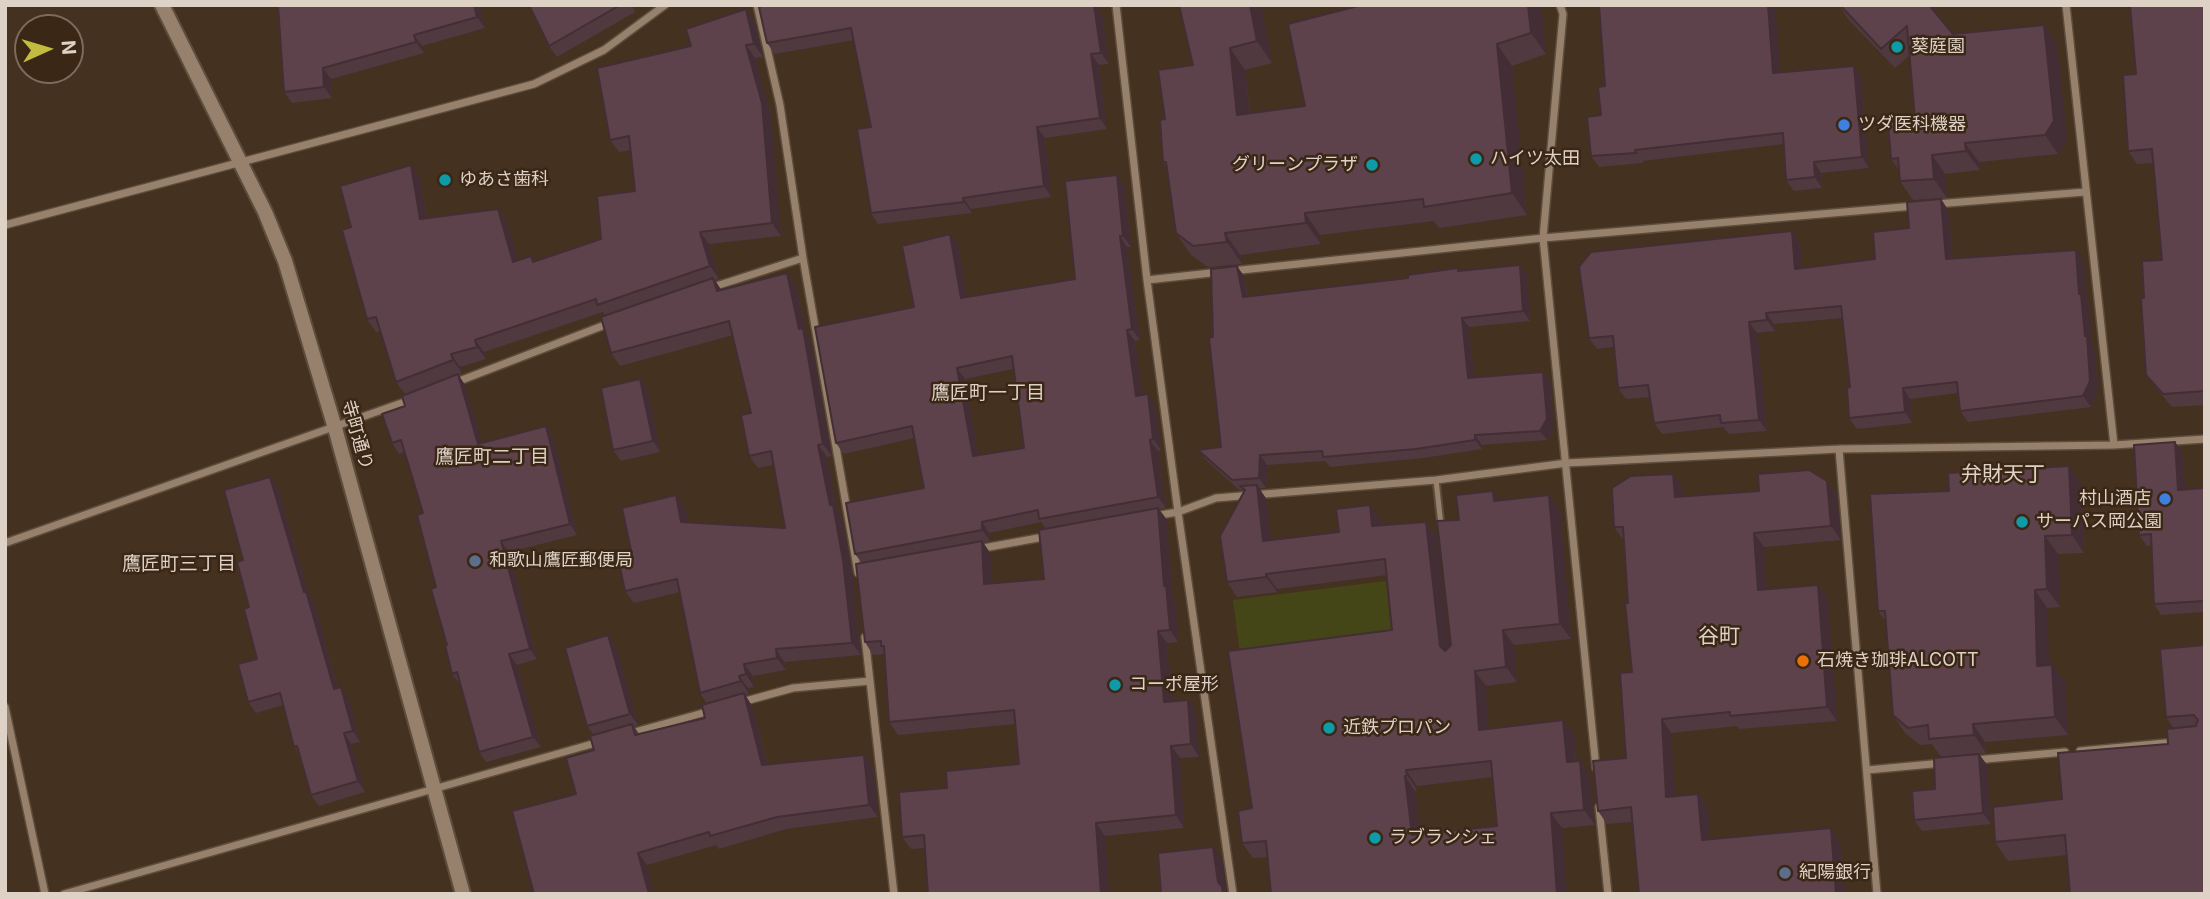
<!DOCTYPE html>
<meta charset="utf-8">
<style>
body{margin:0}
#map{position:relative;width:2210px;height:899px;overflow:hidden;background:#45311f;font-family:Inter,sans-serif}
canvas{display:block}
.frame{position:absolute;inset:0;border:7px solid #ded1c6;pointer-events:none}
.north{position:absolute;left:14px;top:14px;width:70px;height:70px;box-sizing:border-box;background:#3a2715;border:2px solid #7c6b5c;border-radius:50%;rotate:86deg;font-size:19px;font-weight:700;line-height:28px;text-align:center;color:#ded1c6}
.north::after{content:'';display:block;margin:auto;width:24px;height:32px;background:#c2bd3f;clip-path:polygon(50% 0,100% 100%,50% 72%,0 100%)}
</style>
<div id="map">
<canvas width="2210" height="899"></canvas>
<div class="frame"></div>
<div class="north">N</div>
</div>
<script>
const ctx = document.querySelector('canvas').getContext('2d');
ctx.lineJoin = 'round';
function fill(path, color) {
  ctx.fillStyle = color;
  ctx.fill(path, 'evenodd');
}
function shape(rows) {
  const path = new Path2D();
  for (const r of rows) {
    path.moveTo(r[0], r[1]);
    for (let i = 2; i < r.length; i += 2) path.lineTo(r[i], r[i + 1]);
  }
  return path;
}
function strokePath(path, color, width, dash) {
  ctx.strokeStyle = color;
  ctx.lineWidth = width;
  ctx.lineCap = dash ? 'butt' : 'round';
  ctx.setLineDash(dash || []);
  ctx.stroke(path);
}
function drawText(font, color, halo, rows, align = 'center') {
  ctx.font = font + ' Inter,"Noto Sans JP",sans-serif';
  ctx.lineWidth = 5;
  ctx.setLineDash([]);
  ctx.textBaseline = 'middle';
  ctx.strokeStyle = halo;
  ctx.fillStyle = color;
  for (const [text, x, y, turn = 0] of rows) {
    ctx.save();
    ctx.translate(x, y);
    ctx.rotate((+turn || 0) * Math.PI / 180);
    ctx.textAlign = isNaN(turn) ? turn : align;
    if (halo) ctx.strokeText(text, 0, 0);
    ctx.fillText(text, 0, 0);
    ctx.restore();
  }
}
const green = shape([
 [1386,581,1392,640,1241,662,1233,600]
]);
const lane = shape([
 [1436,480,1441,525]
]);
const street = shape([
 [757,5,780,105,803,258,858,573],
 [1116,5,1147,280,1178,512,1233,894],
 [1560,5,1563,14,1543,238,1596,768],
 [2066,5,2114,445],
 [1936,204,2085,192],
 [5,225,534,84,604,50,665,5],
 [1232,271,1543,238,1914,206],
 [1147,280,1220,272],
 [710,288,803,258],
 [454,383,610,323],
 [1839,449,1877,894],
 [1154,516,1178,512,1216,498,1436,480,1567,463,1839,449,2114,445,2205,439],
 [5,543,410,400],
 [978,549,1049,536],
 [865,637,894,894],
 [742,702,793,688,870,681],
 [5,707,45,894],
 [631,733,710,711],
 [2080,751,2176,742],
 [1975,760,2065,752],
 [1867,770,1943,763],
 [1599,807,1608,894],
 [64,894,599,742]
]);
const secondary = shape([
 [162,5,265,212,285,261,335,428,463,894]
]);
const wall = shape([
 [278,5,479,5,485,28,422,46,424,53,331,79,332,98,292,103,284,92],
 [529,5,632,5,635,12,557,57,549,46],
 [765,5,1102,15,1109,64,1099,65,1107,129,1045,138,1051,197,971,209,972,213,878,224,871,213,871,127,854,40,775,54,767,43],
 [1179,5,1261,5,1272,63,1245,70,1250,113,1305,106,1362,5,1541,5,1546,54,1512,66,1527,215,1439,228,1434,221,1320,235,1321,244,1240,255,1242,264,1208,267,1191,255,1176,233,1167,168,1163,162,1165,119,1193,65],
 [1599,5,1775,5,1780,73,1861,77,1869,168,1821,173,1822,188,1794,191,1786,180,1784,144,1643,161,1643,163,1599,167,1591,156,1601,115,1605,86],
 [1839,5,1929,5,1953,34,2044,25,2057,44,2067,140,2058,154,1979,162,1980,170,1945,174,1947,198,1913,200,1900,181,1899,170,1891,159,1915,119,1910,55,1895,68,1848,19],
 [2205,5,2205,405,2172,407,2156,388,2146,375,2144,298,2162,260,2153,163,2137,164,2128,151,2136,74],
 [746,9,755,22,763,57,755,58,771,116,781,236,709,244,719,279,715,280,721,290,787,273,796,286,806,333,811,341,832,456,827,457,837,510,842,517,852,573,861,655,784,662,786,670,753,676,754,687,748,688,749,694,745,695,752,706,768,765,864,755,873,767,878,817,786,829,719,849,716,845,647,865,576,794,594,750,594,735,587,726,616,646,638,725,634,726,639,734,705,718,707,704,700,693,680,592,634,603,625,591,632,555,685,507,688,523,785,528,773,465,758,468,749,456,751,413,733,335,620,366,611,353,605,316,603,312,484,352,486,359,460,367,462,373,458,375,465,385,482,443,546,426,553,437,577,535,509,552,537,659,517,665,541,747,486,762,479,752,460,684,452,674,423,513,404,452,399,454,392,443,405,406,405,394,396,382,381,331,376,332,367,319,351,227,411,165,420,178,427,218,498,209,507,222,518,261,535,261,601,239,635,191,631,150,619,152,610,140,691,46],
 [1117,175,1125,186,1131,247,1127,247,1140,340,1135,341,1142,395,1155,406,1161,450,1158,451,1166,508,1159,509,1167,520,1172,594,1175,598,1178,642,1167,643,1171,701,1188,700,1196,712,1199,757,1180,758,1184,828,1105,836,1109,894,928,894,925,848,911,849,902,837,947,788,1019,764,1016,724,898,735,889,722,885,654,873,655,865,642,862,563,855,554,924,488,914,438,844,454,836,443,914,307,958,245,967,297,1075,279],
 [1013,369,1024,448,978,455,965,379],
 [1041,522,1046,529,1044,579,992,583,990,553,983,542,990,541,989,533],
 [1941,199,1948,210,1953,259,2084,261,2087,302,2089,305,2092,343,2094,347,2098,392,2091,407,1968,422,1960,411,1958,393,1910,399,1912,423,1857,429,1849,418,1850,387,1843,318,1774,324,1775,331,1757,333,1767,431,1729,434,1723,427,1662,434,1654,423,1650,397,1626,399,1618,388,1614,347,1597,349,1589,338,1800,242,1802,268,1875,259],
 [1458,268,1459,271,1527,275,1530,321,1469,327,1474,378,1543,372,1550,382,1554,429,1547,440,1482,445,1482,449,1423,458,1330,467,1325,461,1267,465,1266,488,1259,488,1267,500,1271,540,1339,532,1381,520,1381,525,1426,522,1437,537,1449,647,1451,645,1459,520,1493,491,1500,501,1560,510,1571,639,1514,645,1517,682,1486,686,1488,729,1563,720,1574,735,1576,761,1580,761,1590,776,1595,825,1562,828,1567,894,1271,894,1267,857,1253,858,1242,843,1252,808,1392,630,1387,575,1277,589,1277,592,1237,597,1227,582,1244,492,1243,490,1239,490,1205,459,1198,450,1221,447,1213,337,1244,276,1248,296,1408,278],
 [1493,777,1497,826,1420,834,1415,791,1417,790,1417,786],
 [640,379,648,390,660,452,621,461,613,450],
 [2183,453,2185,489,2205,488,2205,612,2161,615,2154,604,2152,545,2147,546,2139,535],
 [270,477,278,488,309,595,314,602,338,688,348,698,360,742,351,744,365,792,319,806,311,795,299,753,294,747,283,705,256,713,248,702,257,659,243,560],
 [1827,481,1837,495,1841,540,1764,547,1767,589,1828,598,1837,721,1739,729,1737,726,1671,733,1675,796,1698,794,1708,808,1710,839,1831,828,1840,842,1845,894,1639,894,1632,822,1607,824,1598,811,1626,758,1632,672,1624,541,1614,527,1683,488,1683,496,1759,491],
 [2081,484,2084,553,2058,554,2060,607,2047,608,2049,665,2052,665,2065,682,2068,735,1985,742,1986,753,1941,757,1932,744,1920,745,1905,733,1893,715,1886,622,1878,611,1949,491],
 [2205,645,2205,894,2067,855,2008,861,1995,842,2062,799,2168,744,2174,729,2166,717],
 [1979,754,1987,765,1991,824,1922,831,1914,820,1935,789]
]);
const shadedWall = shape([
 [474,5,479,5,485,28,477,17],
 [1094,5,1102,15,1109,64,1101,53],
 [1250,5,1261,5,1272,63,1257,41],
 [1528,5,1541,5,1546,54,1531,33],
 [1768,5,1775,5,1781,84,1773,73],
 [746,9,755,22,763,57,754,44],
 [2044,25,2057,44,2067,140,2058,154,2045,135],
 [414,35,422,46,424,53,416,42],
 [1497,44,1512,66,1527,215,1512,193],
 [746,45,755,58,771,116,781,236,772,223],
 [1230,48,1245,70,1252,136,1237,115],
 [1091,54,1099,65,1107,129,1100,118],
 [1854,66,1861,77,1869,168,1862,157],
 [323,68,331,79,332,98,324,87],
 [1037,127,1045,138,1051,197,1044,186],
 [1965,143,1979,162,1980,170,1966,151],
 [1932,155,1945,174,1947,198,1934,179],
 [1814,162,1821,173,1822,188,1815,177],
 [411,165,420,178,429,232,420,219],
 [1117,175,1125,186,1131,247,1123,236],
 [963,198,971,209,972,213,964,202],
 [1941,199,1948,210,1954,270,1946,259],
 [498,209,507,222,522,275,513,262],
 [1305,213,1320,235,1321,244,1306,223],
 [1792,231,1800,242,1803,280,1795,269],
 [700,232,709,244,719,279,710,266],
 [1225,233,1240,255,1242,264,1227,242],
 [950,234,958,245,969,309,961,298],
 [1120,236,1127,247,1140,340,1132,329],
 [2076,250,2084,261,2087,302,2089,305,2092,343,2094,347,2098,392,2091,407,2083,396,2085,336,2079,294],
 [1520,265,1527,275,1530,321,1523,311],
 [1237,266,1244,276,1249,306,1243,297],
 [787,273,796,286,806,333,811,341,832,456,823,444],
 [713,278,722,291,717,291],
 [1766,313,1774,324,1775,331,1767,320],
 [1462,318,1469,327,1475,388,1468,378],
 [1749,322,1757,333,1767,431,1759,420],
 [1127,330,1135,341,1144,407,1136,396],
 [475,340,484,352,486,359,477,347],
 [451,354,460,367,462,373,453,360],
 [957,368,965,379,980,467,973,456],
 [1543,372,1550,382,1554,429,1547,440,1540,431],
 [458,374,465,385,486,454,478,444],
 [640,379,648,390,660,452,653,441],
 [1903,388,1910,399,1912,423,1905,412],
 [1148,394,1155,406,1161,450,1153,439],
 [546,426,553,437,577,535,570,524],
 [1475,435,1482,445,1482,449,1475,440],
 [1150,440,1158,451,1166,508,1158,497],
 [2175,442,2183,453,2186,501,2178,490],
 [818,445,827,457,837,510,842,517,852,573,861,655,852,643,830,505],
 [1260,455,1267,465,1266,488,1259,478],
 [2069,466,2081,484,2084,553,2072,535],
 [1673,474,1683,488,1684,510,1675,497],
 [270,477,278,488,309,595,314,602,341,700,334,689],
 [1827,481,1837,495,1841,540,1831,526],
 [1257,485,1267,500,1273,556,1263,541],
 [1493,491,1504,506,1494,501],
 [676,495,685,507,690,535,681,522],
 [1549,495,1560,510,1571,639,1560,624],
 [1370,505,1381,520,1383,541,1372,526],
 [1158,508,1167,520,1172,594,1175,598,1178,642,1170,630,1164,586],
 [982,522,989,533,990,541,982,530],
 [1426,522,1437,537,1451,662,1440,646],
 [1754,533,1764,547,1768,603,1758,590],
 [2045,536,2058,554,2060,607,2047,589],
 [501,541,509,552,537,659,530,649],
 [982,541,990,553,993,596,984,584],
 [1266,574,1277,589,1277,592,1266,577],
 [1818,585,1828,598,1837,721,1827,707],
 [2035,590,2047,608,2050,683,2037,666],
 [1503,630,1514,645,1517,682,1506,667],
 [1158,631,1167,643,1172,715,1164,702],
 [608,635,616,646,638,725,630,714],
 [776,649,784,662,786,670,777,658],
 [509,654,517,665,541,747,533,737],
 [744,664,753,676,754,687,746,674],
 [2052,665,2065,682,2068,735,2055,717],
 [1475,671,1486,686,1489,745,1479,730],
 [739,676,748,688,749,694,741,681],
 [341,687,348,698,360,742,353,731],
 [744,693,752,706,771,778,762,765],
 [1188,700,1196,712,1199,757,1191,744],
 [1662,719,1671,733,1676,811,1666,797],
 [1563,720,1574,735,1577,777,1567,762],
 [1973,724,1985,742,1986,753,1974,735],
 [344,733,351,744,365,792,358,781],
 [1171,746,1180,758,1184,828,1176,815],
 [1979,754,1987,765,1991,824,1983,813],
 [864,755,873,767,878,817,869,805],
 [1580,761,1590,776,1595,825,1584,810],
 [1406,770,1417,786,1417,790,1407,775],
 [1405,776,1415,791,1422,850,1412,835],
 [1698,794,1708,808,1711,853,1702,840],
 [1551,813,1562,828,1567,894,1557,894],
 [1096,823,1105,836,1109,894,1101,894],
 [1831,828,1840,842,1845,894,1836,894],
 [1213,847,1222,860,1227,894,1223,894,1218,882],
 [638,853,647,865,654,894,649,894]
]);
const building = shape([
 [278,5,474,5,477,17,414,35,416,42,323,68,324,87,284,92,278,5],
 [529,5,620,5,549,46,529,5],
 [765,5,1094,5,1101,53,1091,54,1100,118,1037,127,1044,186,963,198,964,202,871,213,857,129,871,127,851,28,767,43,759,7,765,5],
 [1179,5,1250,5,1257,41,1230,48,1237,115,1305,106,1288,24,1362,5,1528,5,1531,33,1497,44,1512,193,1424,207,1423,199,1305,213,1306,223,1225,233,1227,242,1193,246,1176,233,1166,162,1163,162,1160,120,1165,119,1158,70,1193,65,1179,5],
 [1599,5,1768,5,1773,73,1854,66,1862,157,1814,162,1815,177,1786,180,1783,133,1635,150,1636,153,1591,156,1587,117,1601,115,1598,87,1605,86,1599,5],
 [1840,5,1929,5,1953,34,2044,25,2054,121,2045,135,1965,143,1966,151,1932,155,1934,179,1900,181,1898,158,1891,159,1888,122,1915,119,1907,26,1881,49,1840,5],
 [2130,5,2205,5,2205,391,2163,394,2146,375,2141,298,2144,298,2142,261,2162,260,2152,149,2128,151,2123,75,2136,74,2130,5],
 [746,9,754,44,746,45,762,103,772,223,700,232,710,266,597,305,596,299,475,340,477,347,451,354,453,360,396,382,376,317,367,319,342,230,351,227,340,186,411,165,420,219,498,209,513,262,531,256,533,262,601,239,597,196,635,191,629,136,610,140,597,68,691,46,686,29,746,9],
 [1117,175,1123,236,1120,236,1132,329,1127,330,1136,396,1148,394,1153,439,1150,440,1158,497,1039,519,1038,510,982,522,982,530,855,554,846,503,924,488,912,426,836,443,815,327,914,307,902,246,950,234,961,298,1075,279,1065,181,1117,175],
 [1012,356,1024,448,973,456,957,368,1012,356],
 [1941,199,1946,259,2076,250,2079,294,2081,294,2085,336,2087,336,2090,381,2083,396,1960,411,1957,382,1903,388,1905,412,1849,418,1847,388,1850,387,1841,306,1766,313,1767,320,1749,322,1759,420,1721,423,1720,415,1654,423,1648,385,1618,388,1613,336,1589,338,1579,267,1591,252,1792,231,1795,269,1875,259,1873,232,1909,228,1907,202,1941,199],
 [1520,265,1523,311,1462,318,1468,378,1543,372,1547,419,1540,431,1475,435,1475,440,1416,449,1323,457,1322,451,1260,455,1259,478,1232,480,1198,450,1221,447,1209,338,1213,337,1211,269,1237,266,1243,297,1408,278,1408,275,1458,268,1458,271,1520,265],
 [787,273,799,329,803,328,823,444,818,445,830,505,833,505,843,560,852,643,776,649,777,658,744,664,746,674,739,676,741,681,700,693,677,579,625,591,618,558,632,555,622,508,676,495,681,522,785,528,771,451,749,456,741,415,751,413,729,321,611,353,601,317,713,278,717,291,787,273],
 [458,374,478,444,546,426,570,524,501,541,530,649,509,654,533,737,479,752,457,672,452,674,445,645,447,645,431,589,436,587,417,515,423,513,401,440,392,443,382,414,405,406,402,396,458,374],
 [640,379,653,441,613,450,601,388,640,379],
 [2175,442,2178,490,2205,488,2205,601,2154,604,2151,534,2139,535,2134,445,2175,442],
 [2069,466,2072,535,2045,536,2047,589,2035,590,2037,666,2052,665,2055,717,1973,724,1974,735,1929,739,1928,725,1908,728,1893,715,1885,611,1878,611,1870,494,1949,491,1948,473,2069,466],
 [1809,470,1827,481,1831,526,1754,533,1758,590,1818,585,1827,707,1730,716,1730,712,1662,719,1666,797,1698,794,1702,840,1831,828,1836,894,1639,894,1631,807,1598,811,1593,761,1626,758,1620,673,1632,672,1625,603,1628,603,1623,527,1614,527,1612,488,1631,476,1673,474,1675,497,1759,491,1758,474,1809,470],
 [270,477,304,592,306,591,334,689,341,687,353,731,344,733,358,781,311,795,297,746,294,747,280,693,248,702,238,664,257,659,244,609,249,607,237,562,243,560,224,490,270,477],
 [1257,485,1263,541,1339,532,1336,509,1370,505,1372,526,1426,522,1440,646,1445,651,1451,645,1437,521,1459,520,1456,495,1493,491,1494,501,1549,495,1560,624,1503,630,1506,667,1475,671,1479,730,1563,720,1567,762,1580,761,1584,810,1551,813,1557,894,1271,894,1266,841,1242,843,1238,811,1252,808,1228,651,1392,630,1385,559,1266,574,1266,577,1227,582,1220,536,1245,490,1240,486,1257,485],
 [1491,761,1497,826,1412,835,1405,776,1407,775,1406,770,1491,761],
 [1158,508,1164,586,1166,585,1170,630,1158,631,1164,702,1188,700,1191,744,1171,746,1176,815,1096,823,1101,894,928,894,924,835,902,837,899,792,947,788,946,771,1019,764,1014,710,889,722,884,646,881,646,881,641,865,642,856,564,982,541,984,584,1044,579,1039,530,1158,508],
 [608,635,630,714,587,726,565,648,608,635],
 [2205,645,2205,894,2070,894,2065,835,1995,842,1993,807,2062,799,2058,753,2168,744,2167,729,2196,726,2198,720,2194,715,2166,717,2160,649,2205,645],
 [744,693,762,765,864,755,869,805,777,817,710,836,709,832,638,853,649,894,534,894,512,811,576,794,566,758,594,750,590,736,632,724,635,735,705,718,702,705,744,693],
 [1979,754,1983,813,1914,820,1912,791,1935,789,1934,758,1979,754],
 [1213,847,1218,882,1222,887,1223,894,1161,894,1158,853,1213,847]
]);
const markers = [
 [1897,47,7,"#0f9aa8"],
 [1844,125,7,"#3f7fe0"],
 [1476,159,7,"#0f9aa8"],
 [1372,165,7,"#0f9aa8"],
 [445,180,7,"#0f9aa8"],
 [2165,499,7,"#3f7fe0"],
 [2022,522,7,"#0f9aa8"],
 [475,561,7,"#5c6f8a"],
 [1803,661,7,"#e8710a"],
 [1115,685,7,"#0f9aa8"],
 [1329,728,7,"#0f9aa8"],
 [1375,838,7,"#0f9aa8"],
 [1785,873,7,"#5c6f8a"]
];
const poiNames = [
 ["葵庭園",1911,47],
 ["ツダ医科機器",1858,125],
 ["ハイツ太田",1490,159],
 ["グリーンプラザ",1358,165,"right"],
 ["ゆあさ歯科",459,180],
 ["村山酒店",2151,499,"right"],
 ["サーパス岡公園",2036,522],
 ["和歌山鷹匠郵便局",489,561],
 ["石焼き珈琲ALCOTT",1817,661],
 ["コーポ屋形",1129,685],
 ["近鉄プロパン",1343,728],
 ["ラブランシェ",1389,838],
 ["紀陽銀行",1799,873]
];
const streetNames = [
 ["寺町通り",357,435,74]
];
const neighbourhoodNames = [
 ["鷹匠町一丁目",988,393],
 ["鷹匠町二丁目",492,457],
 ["鷹匠町三丁目",179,564]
];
const quarterNames = [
 ["弁財天丁",2003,475],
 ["谷町",1719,637]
];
fill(green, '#454617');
strokePath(lane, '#5c4d3c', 9);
strokePath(street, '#5c4d3c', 10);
strokePath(secondary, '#5c4d3c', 18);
strokePath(lane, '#97816c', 5);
strokePath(street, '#97816c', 7);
strokePath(secondary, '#97816c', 14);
fill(wall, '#513940');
fill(shadedWall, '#422e34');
fill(building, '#5e424b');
strokePath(building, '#422e34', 2);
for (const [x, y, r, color] of markers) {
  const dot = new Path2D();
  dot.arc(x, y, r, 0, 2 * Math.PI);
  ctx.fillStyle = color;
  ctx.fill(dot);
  strokePath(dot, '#3a2715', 2.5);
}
drawText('18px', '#ded1c6', '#3a2715', poiNames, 'left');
drawText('18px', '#ded1c6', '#3a2715', streetNames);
drawText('19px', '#ded1c6', '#3a2715', neighbourhoodNames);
drawText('21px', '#ded1c6', '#3a2715', quarterNames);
</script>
